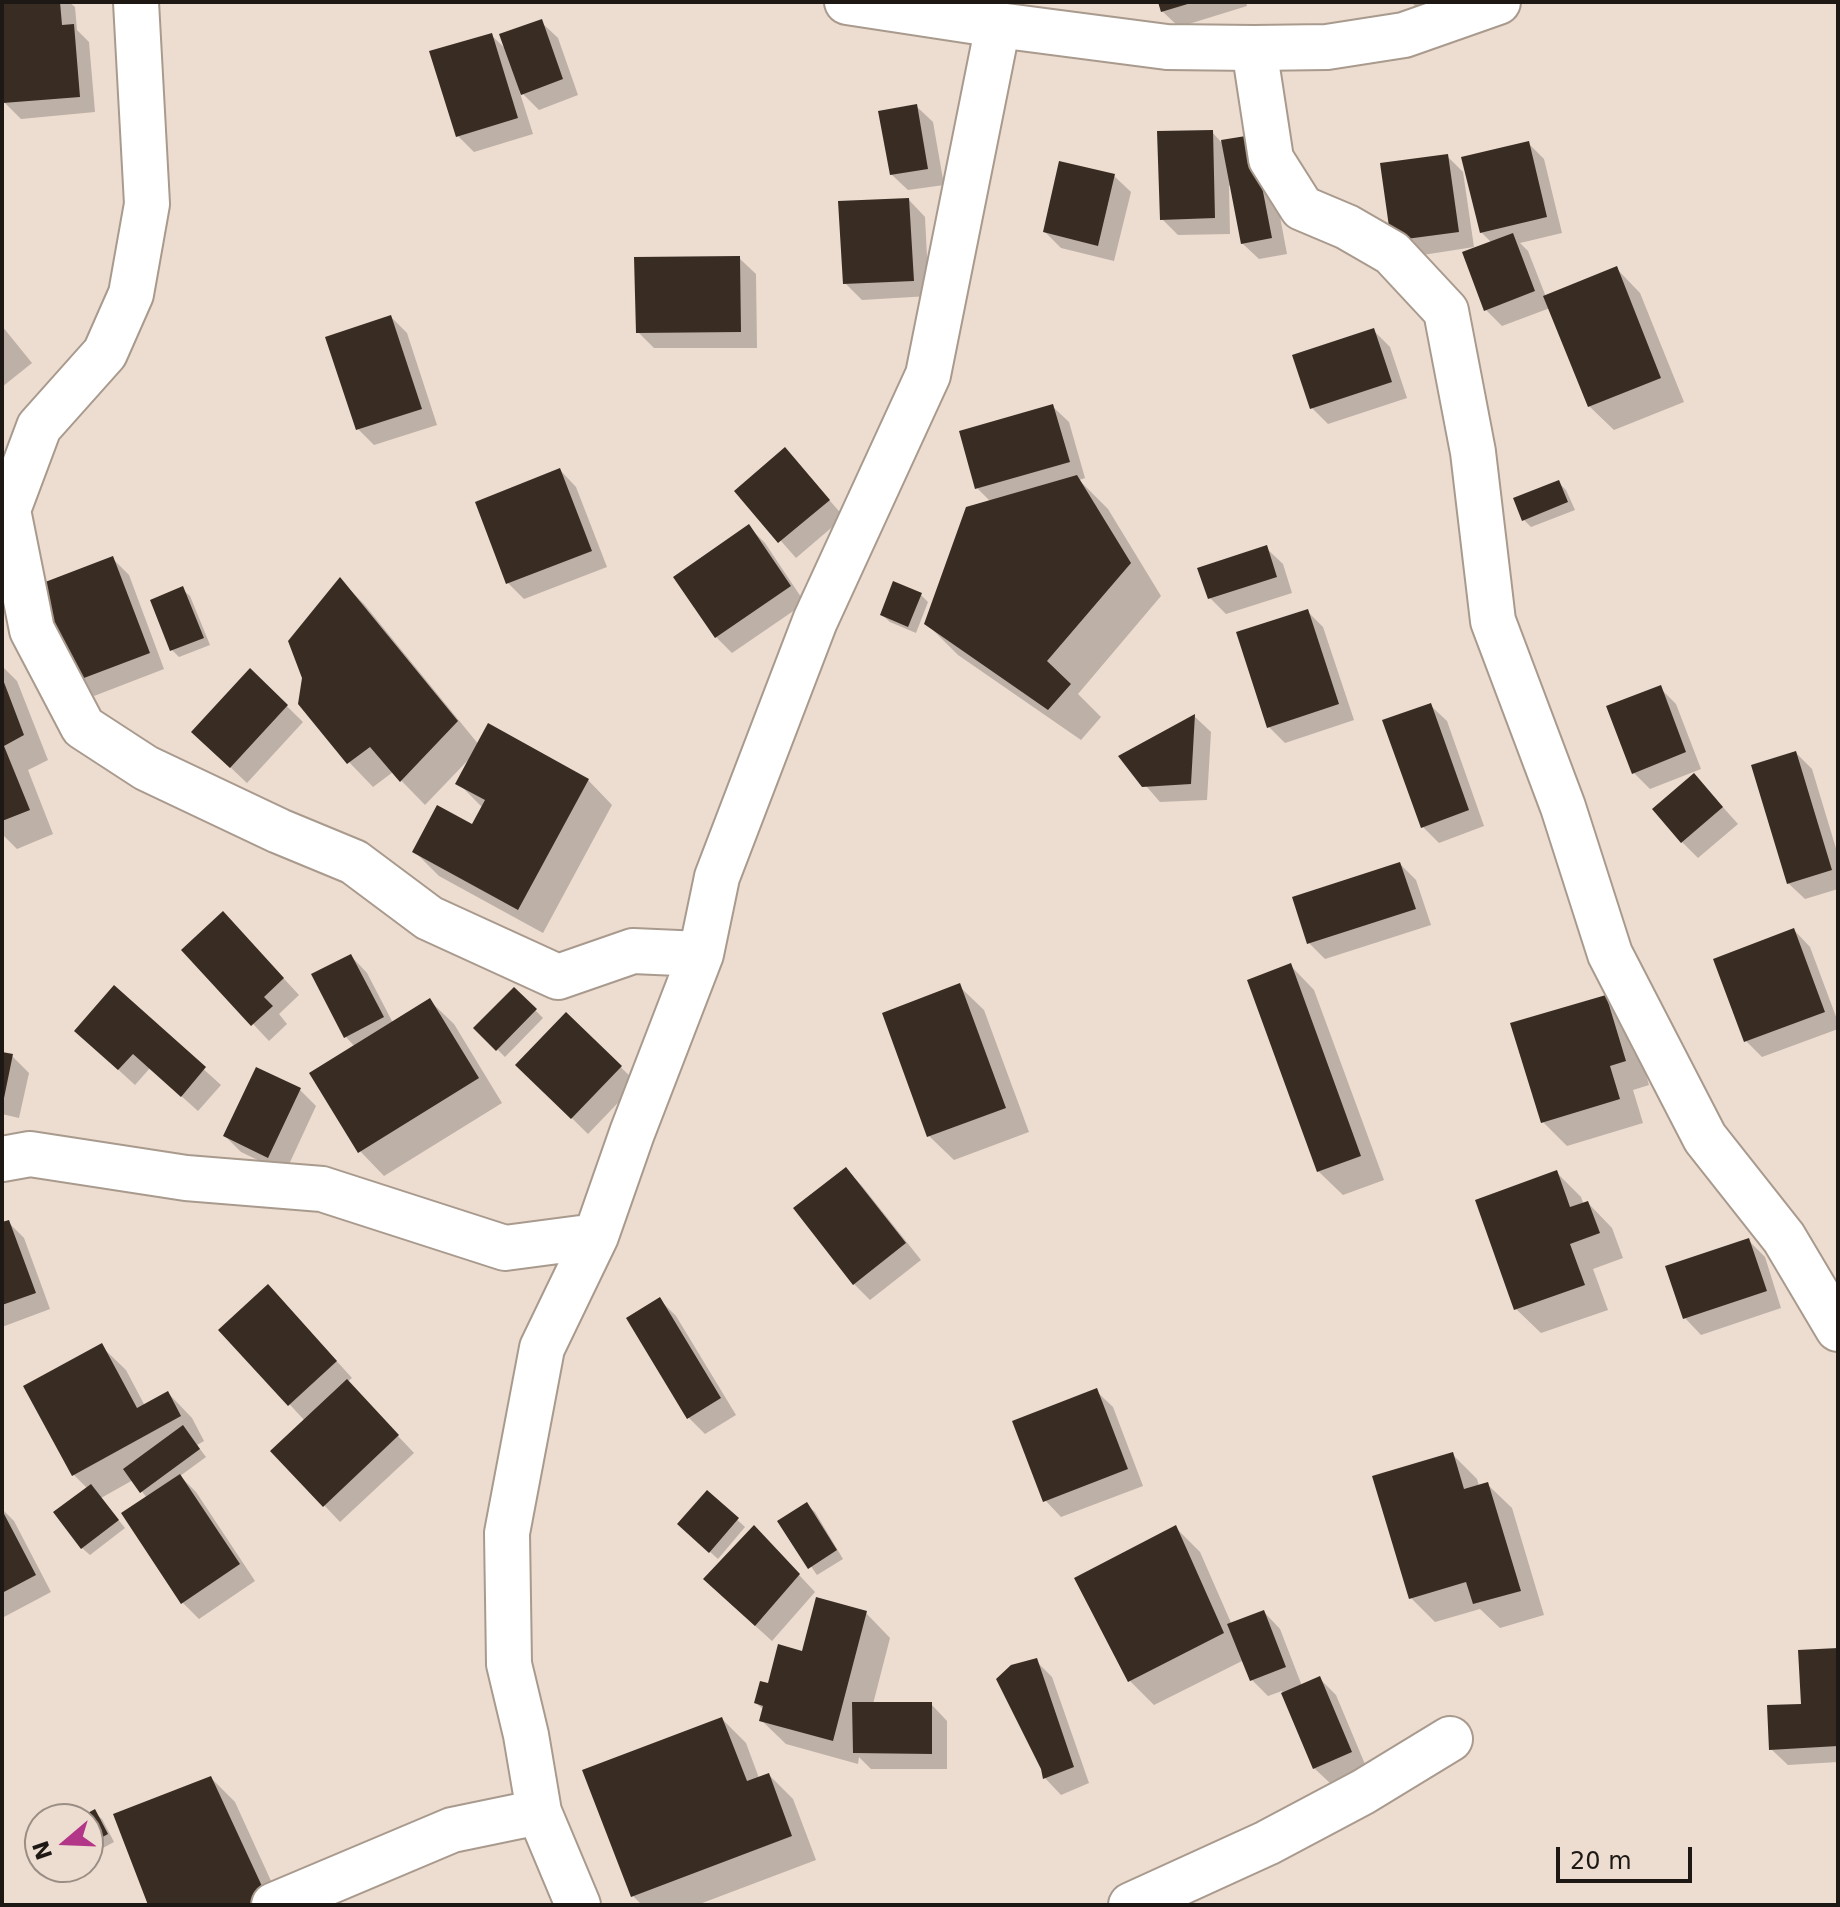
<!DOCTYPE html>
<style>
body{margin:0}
#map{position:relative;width:1840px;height:1907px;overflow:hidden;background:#eddcd0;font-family:"DejaVu Sans",sans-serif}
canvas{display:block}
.frame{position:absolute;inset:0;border:4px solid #1d1813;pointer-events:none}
.north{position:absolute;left:24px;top:1803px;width:80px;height:80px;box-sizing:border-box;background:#eddcd0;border:2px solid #9a8e84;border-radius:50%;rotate:251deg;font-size:22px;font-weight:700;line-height:32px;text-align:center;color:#1d1813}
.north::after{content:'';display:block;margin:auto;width:28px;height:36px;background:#b23788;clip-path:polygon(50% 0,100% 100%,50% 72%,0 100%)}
.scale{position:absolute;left:1556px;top:1847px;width:136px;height:36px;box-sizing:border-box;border:4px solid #1d1813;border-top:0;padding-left:10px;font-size:24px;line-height:28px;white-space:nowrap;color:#1d1813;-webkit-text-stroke:6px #eddcd0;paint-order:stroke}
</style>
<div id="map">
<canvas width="1840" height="1907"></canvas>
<div class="frame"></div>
<div class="north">N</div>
<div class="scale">20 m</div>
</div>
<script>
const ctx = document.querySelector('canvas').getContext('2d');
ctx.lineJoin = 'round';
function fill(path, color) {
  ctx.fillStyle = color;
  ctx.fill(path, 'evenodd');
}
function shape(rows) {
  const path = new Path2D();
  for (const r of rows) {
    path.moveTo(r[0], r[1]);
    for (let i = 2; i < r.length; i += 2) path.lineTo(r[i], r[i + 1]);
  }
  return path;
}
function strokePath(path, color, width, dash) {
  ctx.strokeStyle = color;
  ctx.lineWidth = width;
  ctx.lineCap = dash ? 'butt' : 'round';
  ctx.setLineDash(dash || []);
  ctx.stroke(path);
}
const shadow = shape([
 [2,2,69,2,75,7,77,30,89,42,95,112,21,119,5,103],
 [1160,2,1246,2,1247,6,1179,27,1162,11],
 [1411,2,1441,2,1418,9],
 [541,22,558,38,578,95,539,110,519,90,533,134,474,152,458,136,491,35,508,51],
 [916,106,933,122,944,185,908,190,891,174],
 [1212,132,1221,142,1268,153,1287,254,1259,259,1242,243,1231,186,1229,186,1230,234,1178,235,1162,219],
 [1528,143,1544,159,1562,233,1520,243,1528,251,1546,297,1616,268,1640,293,1684,402,1614,430,1589,406,1550,308,1502,326,1486,310,1464,253,1492,243,1481,232],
 [1447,156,1463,172,1474,247,1410,257,1393,240],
 [1114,176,1131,192,1114,261,1061,248,1045,232],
 [909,200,925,217,929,296,862,300,845,283],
 [739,258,756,274,757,348,654,348,638,332],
 [391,317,407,333,437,425,374,445,358,429],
 [2,326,32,363,2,387],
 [1373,330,1390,347,1407,398,1328,424,1312,408],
 [1052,406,1069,422,1085,478,1079,480,1108,509,1161,596,1078,694,1101,717,1081,740,958,655,926,623,991,502,977,488],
 [785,449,844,517,796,558,737,491],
 [560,470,576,487,607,567,524,599,508,583],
 [1559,483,1566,490,1575,510,1531,527,1524,520],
 [749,527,765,543,805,603,732,653,716,637],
 [1266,548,1283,564,1292,593,1226,614,1210,598],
 [113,559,129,575,164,669,94,696,78,680],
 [340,580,364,604,479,745,588,780,612,805,543,933,439,876,414,851,472,827,483,808,458,783,471,757,425,805,393,772,373,787,349,762],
 [182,589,190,596,210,645,179,657,172,650],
 [921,595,928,602,916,633,890,622,882,615],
 [1307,611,1323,627,1354,720,1285,743,1269,727],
 [2,666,17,681,48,760,28,770,53,834,17,849,2,834],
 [251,671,303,722,247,783,210,748],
 [1660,688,1676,704,1701,769,1650,789,1633,772],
 [1430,705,1447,721,1484,826,1439,843,1423,827],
 [1195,717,1211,732,1207,800,1160,802,1121,757],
 [1796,753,1812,769,1838,855,1838,889,1805,899,1788,883],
 [1694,775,1738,824,1698,858,1682,842],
 [1400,864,1416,880,1431,925,1325,959,1309,943],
 [239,930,299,995,279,1014,287,1024,269,1041,184,950],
 [1794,930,1810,947,1838,1022,1838,1029,1762,1057,1746,1041],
 [351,956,367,973,393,1023,429,1000,454,1024,502,1103,384,1176,360,1151,355,1047,346,1037],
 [1290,965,1314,990,1384,1180,1343,1195,1318,1171],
 [959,986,984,1010,1029,1132,954,1160,929,1136],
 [114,988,221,1085,198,1111,150,1068,135,1085,76,1031],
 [514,989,543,1018,505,1057,476,1028],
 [1605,997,1630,1021,1649,1085,1633,1090,1643,1123,1567,1146,1543,1122],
 [566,1014,637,1083,588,1134,518,1065],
 [2,1054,12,1056,29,1073,19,1118,2,1114],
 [300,1090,316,1106,285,1173,241,1152,225,1136],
 [846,1169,862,1186,921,1260,870,1300,854,1284,796,1208],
 [1557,1173,1581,1197,1584,1205,1588,1203,1612,1228,1623,1258,1593,1269,1608,1310,1541,1333,1516,1309],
 [8,1222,24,1238,50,1309,2,1327,2,1225],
 [1748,1240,1765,1257,1781,1308,1701,1335,1685,1318],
 [660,1300,676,1316,736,1415,705,1434,688,1417],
 [284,1303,352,1378,347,1382,414,1453,340,1522,324,1505,305,1421,221,1330],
 [101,1346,126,1370,145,1406,168,1393,192,1418,204,1441,197,1445,206,1457,180,1476,196,1492,255,1581,199,1619,183,1603,147,1498,133,1480,101,1498,125,1528,90,1555,82,1548,88,1489,74,1475],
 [1096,1391,1113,1407,1143,1486,1061,1517,1045,1500],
 [1453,1455,1477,1479,1479,1486,1487,1484,1512,1508,1544,1615,1500,1628,1480,1609,1435,1622,1411,1598],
 [708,1493,745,1527,718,1559,687,1531],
 [807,1505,815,1512,843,1559,817,1575,780,1522],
 [2,1509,14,1521,51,1592,2,1618],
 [1175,1527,1200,1552,1232,1625,1264,1612,1280,1629,1302,1686,1320,1679,1336,1695,1367,1769,1331,1784,1314,1768,1282,1691,1268,1696,1252,1680,1244,1660,1154,1705,1130,1681],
 [770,1544,815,1592,772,1641,721,1595],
 [866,1613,890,1638,873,1704,931,1704,947,1721,947,1769,871,1769,859,1757,858,1764,786,1744,761,1720,764,1710,756,1703,770,1685,803,1654],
 [1838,1650,1838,1762,1788,1765,1771,1749,1803,1706],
 [1036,1661,1052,1677,1089,1783,1061,1795,1045,1778,1043,1768],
 [722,1719,746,1743,759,1778,769,1775,793,1799,816,1860,697,1905,642,1905,633,1896],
 [211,1778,235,1802,282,1905,150,1905],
 [94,1812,102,1819,114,1842,88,1856,88,1819,81,1819]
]);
const building = shape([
 [2,2,60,2,62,25,74,24,80,97,3,103],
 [1158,2,1190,2,1191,3,1161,12],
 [542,19,563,79,521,95,499,34],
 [492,33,518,118,456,137,429,51],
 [917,104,928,169,890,175,878,111],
 [1213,130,1215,218,1160,220,1157,131],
 [1252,135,1272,238,1241,244,1221,140],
 [1529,141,1547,217,1480,233,1461,157],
 [1448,154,1459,232,1391,241,1380,163],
 [1059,161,1115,174,1098,246,1043,232],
 [909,198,914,281,843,284,838,201],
 [1513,233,1535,291,1484,311,1462,252],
 [740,256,741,332,636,333,634,257],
 [1617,266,1661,378,1588,407,1543,296],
 [391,315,422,409,356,430,325,337],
 [1374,328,1392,382,1310,409,1292,355],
 [1053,404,1070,462,975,489,959,431],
 [785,447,830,500,778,543,734,491],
 [560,468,592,551,506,584,475,502],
 [1077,475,1131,563,1047,661,1071,684,1048,710,924,624,966,507],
 [1559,480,1568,502,1522,521,1513,498],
 [749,524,791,586,715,638,673,577],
 [1267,545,1277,577,1208,599,1197,568],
 [113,556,150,653,76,681,40,584],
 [340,577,458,721,400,782,370,747,347,764,298,704,302,678,288,641],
 [893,581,922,593,908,627,880,615],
 [183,586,204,638,170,651,150,600],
 [1308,609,1339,704,1267,728,1236,632],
 [250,668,288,705,230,768,191,732],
 [2,677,24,735,4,746,30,810,2,821],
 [1661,685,1686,752,1632,774,1606,706],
 [1431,703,1469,810,1421,828,1382,720],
 [1195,714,1191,784,1142,787,1118,756],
 [488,723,589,779,518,910,412,852,437,805,472,824,485,800,455,784],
 [1796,751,1832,870,1787,884,1751,765],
 [1694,773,1723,807,1681,843,1652,809],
 [1400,862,1416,909,1307,944,1292,897],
 [223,911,284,978,264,997,273,1006,251,1026,181,950],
 [1794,928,1825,1012,1744,1042,1713,959],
 [351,954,384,1017,344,1038,311,974],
 [1291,963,1361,1156,1317,1172,1247,980],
 [960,983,1006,1108,927,1137,882,1013],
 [114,985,206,1067,181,1097,133,1054,118,1070,74,1031],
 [514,987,537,1009,496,1051,473,1028],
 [1606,995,1626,1061,1610,1066,1620,1099,1541,1123,1510,1023],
 [430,998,479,1078,358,1153,309,1073],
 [566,1012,622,1066,571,1119,515,1065],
 [2,1052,13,1054,3,1103,2,1103],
 [256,1067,301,1088,268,1158,223,1136],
 [846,1167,906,1243,853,1285,793,1208],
 [1557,1170,1570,1207,1588,1201,1600,1233,1570,1244,1585,1285,1514,1310,1475,1200],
 [9,1220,36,1293,2,1305,2,1222],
 [1749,1238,1767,1291,1683,1319,1665,1266],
 [268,1284,337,1361,288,1406,218,1330],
 [660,1297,721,1398,687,1419,626,1318],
 [102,1343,137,1408,168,1391,181,1416,72,1476,23,1386],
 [347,1379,399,1435,323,1507,270,1451],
 [1097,1388,1128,1469,1043,1502,1012,1421],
 [183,1425,200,1449,140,1493,123,1469],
 [1453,1452,1464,1489,1488,1482,1521,1591,1473,1604,1466,1582,1409,1599,1372,1476],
 [180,1474,240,1564,181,1604,121,1513],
 [91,1484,119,1520,81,1549,53,1512],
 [707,1490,739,1518,709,1553,677,1524],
 [807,1502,837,1550,808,1569,777,1521],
 [2,1510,36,1575,2,1593],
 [754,1525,800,1574,755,1626,703,1579],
 [1176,1525,1224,1633,1128,1682,1074,1578],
 [816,1597,867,1611,833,1741,759,1721,763,1706,754,1703,760,1681,768,1683,778,1644,802,1651],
 [1264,1610,1286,1667,1250,1681,1227,1624],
 [1838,1648,1838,1746,1769,1750,1767,1705,1801,1704,1798,1650],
 [1037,1658,1074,1767,1043,1779,1041,1769,996,1679,1011,1665],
 [1320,1676,1352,1752,1313,1769,1281,1693],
 [852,1702,932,1702,932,1754,853,1753],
 [722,1717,747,1781,769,1773,792,1836,631,1897,582,1770],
 [211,1776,267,1897,247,1905,148,1905,113,1814],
 [95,1809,108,1834,88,1845,88,1819,77,1819]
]);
const minor = shape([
 [136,2,147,204,131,294,105,353,39,427,8,510,32,630,83,727,146,768,279,831,354,862,429,918,558,977,633,951,701,954],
 [1254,48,1271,159,1302,208,1347,227,1392,253,1446,311,1473,452,1493,621,1563,807,1610,954,1705,1138,1784,1238,1838,1329],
 [2,1159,30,1154,186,1178,322,1189,505,1248,596,1236],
 [274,1905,452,1830,539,1812],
 [578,1905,539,1812,526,1735,509,1664,507,1533,542,1348,596,1236,632,1133,701,954,717,877,815,621,928,375,998,25],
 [1131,1905,1267,1843,1363,1792,1450,1739]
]);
const major = shape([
 [847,2,998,25,1167,47,1254,48,1327,47,1404,35,1498,2]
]);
fill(shadow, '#0003');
fill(building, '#392d23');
strokePath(minor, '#a99a8e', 48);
strokePath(major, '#a99a8e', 48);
strokePath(minor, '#fff', 44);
strokePath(major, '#fff', 44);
</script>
